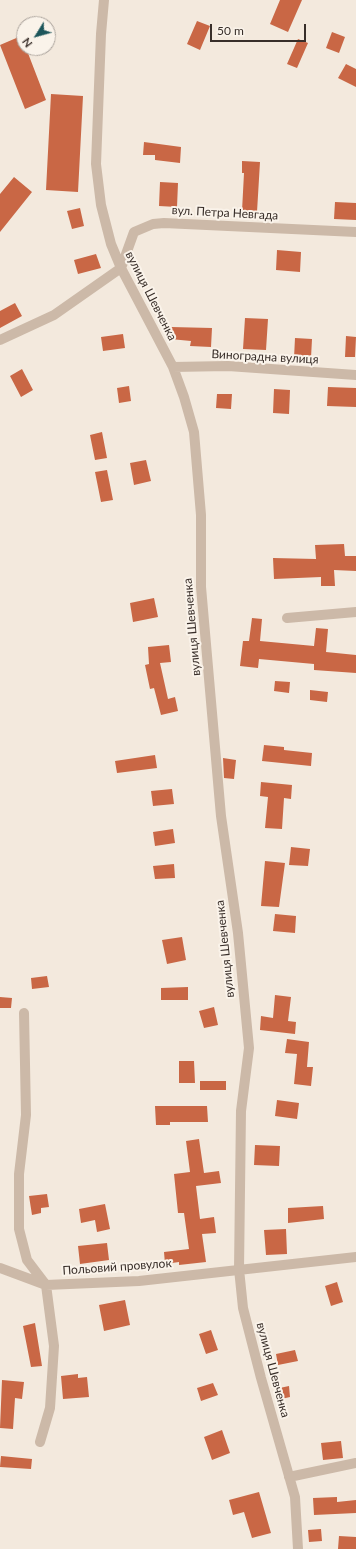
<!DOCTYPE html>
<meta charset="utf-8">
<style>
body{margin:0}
#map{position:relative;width:356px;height:1549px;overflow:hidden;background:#f3e9dd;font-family:Lato,sans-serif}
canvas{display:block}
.north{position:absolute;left:16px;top:16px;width:40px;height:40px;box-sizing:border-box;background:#faf3ea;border:1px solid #aca49d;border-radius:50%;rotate:233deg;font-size:11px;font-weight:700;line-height:16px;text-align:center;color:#382e29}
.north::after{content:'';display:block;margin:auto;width:14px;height:18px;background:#1d565b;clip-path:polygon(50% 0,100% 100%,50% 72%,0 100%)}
.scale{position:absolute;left:210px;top:24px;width:96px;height:18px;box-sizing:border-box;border:2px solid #382e29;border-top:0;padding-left:5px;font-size:12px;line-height:14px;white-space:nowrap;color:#382e29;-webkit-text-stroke:3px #faf3ea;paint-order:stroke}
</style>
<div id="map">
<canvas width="356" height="1549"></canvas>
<div class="north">N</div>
<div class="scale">50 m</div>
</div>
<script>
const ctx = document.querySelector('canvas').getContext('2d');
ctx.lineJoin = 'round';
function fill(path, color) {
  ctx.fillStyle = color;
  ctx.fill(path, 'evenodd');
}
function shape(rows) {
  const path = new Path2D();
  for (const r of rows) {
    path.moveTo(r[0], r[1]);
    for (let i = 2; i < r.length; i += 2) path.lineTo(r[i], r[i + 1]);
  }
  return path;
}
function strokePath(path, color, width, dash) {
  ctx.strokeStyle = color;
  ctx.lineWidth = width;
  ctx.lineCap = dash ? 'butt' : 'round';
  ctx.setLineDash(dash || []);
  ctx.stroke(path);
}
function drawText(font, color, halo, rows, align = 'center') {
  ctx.font = font + ' Lato,sans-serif';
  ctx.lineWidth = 4;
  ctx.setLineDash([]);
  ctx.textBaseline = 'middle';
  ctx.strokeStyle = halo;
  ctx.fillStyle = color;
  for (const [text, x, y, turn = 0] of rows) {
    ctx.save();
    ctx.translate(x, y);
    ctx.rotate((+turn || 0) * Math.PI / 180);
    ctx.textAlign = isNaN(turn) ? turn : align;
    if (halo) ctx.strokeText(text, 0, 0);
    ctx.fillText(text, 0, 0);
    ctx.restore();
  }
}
const building = shape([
 [280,0,302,0,288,32,270,24],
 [197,21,210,26,200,50,187,44],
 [332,32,345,37,339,53,326,48],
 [21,36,24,48,26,48,46,100,25,109,0,45],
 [298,39,308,43,297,68,287,64],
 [346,64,356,69,356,87,338,78],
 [51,94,83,96,78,192,46,190],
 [144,142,181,147,180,163,155,160,155,155,143,155],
 [242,161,260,162,257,212,242,211,244,173,242,173],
 [14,177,32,192,0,232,0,194],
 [160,182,178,183,177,207,159,206],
 [335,202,356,203,356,220,334,219],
 [80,208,84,226,72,229,67,211],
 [277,250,301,252,300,272,276,270],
 [96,254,101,268,78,274,74,260],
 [15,303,22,316,0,328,0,311],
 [245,318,268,319,266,350,243,349],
 [171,327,212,328,211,347,190,346,191,341,170,339],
 [123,334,125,348,103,351,101,337],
 [346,336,356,337,355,357,345,357],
 [295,338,312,339,311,358,294,358],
 [22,369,33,390,21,397,10,376],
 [129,386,131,401,119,403,117,388],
 [328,387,356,388,356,407,327,406],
 [274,389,290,390,289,414,273,413],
 [217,394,232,394,231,409,216,408],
 [102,432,107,458,95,460,90,435],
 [146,460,151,481,134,485,130,463],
 [107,470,113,500,101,502,95,472],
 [344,544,345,556,356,556,356,571,334,570,335,586,321,586,321,577,274,579,273,558,316,559,315,545],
 [154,598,158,617,133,622,130,603],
 [252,618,262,619,260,641,314,646,316,628,328,629,326,652,356,655,356,673,314,670,314,664,259,659,258,668,240,666,243,641,249,641],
 [169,645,171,662,160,663,168,699,175,697,178,711,161,715,154,688,150,689,145,665,149,664,148,647],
 [275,681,290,682,289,693,274,691],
 [310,690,328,692,327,702,310,700],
 [264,745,284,747,284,750,312,753,311,766,262,761],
 [155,755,157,768,117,773,115,761],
 [223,758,236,760,234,779,224,778],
 [261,782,292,785,291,799,284,798,282,829,265,828,268,797,260,796],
 [172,789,174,804,153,806,151,791],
 [173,829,175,843,155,846,153,832],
 [291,847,310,849,308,866,289,865],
 [265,861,285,863,279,907,261,906],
 [174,864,175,878,155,879,153,866],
 [275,914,296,916,295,933,273,931],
 [182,937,186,960,167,964,162,940],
 [47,976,49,987,32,989,31,978],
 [188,987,188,1000,161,1000,161,988],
 [275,995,291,997,288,1021,296,1022,295,1034,260,1030,261,1016,273,1018],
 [0,997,12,998,11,1008,0,1008],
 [214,1007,218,1025,204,1028,199,1011],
 [287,1039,309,1042,307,1067,313,1067,311,1086,294,1084,297,1054,285,1053],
 [179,1061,194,1061,195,1083,179,1083],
 [200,1081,226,1081,226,1090,200,1090],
 [277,1100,299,1103,297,1119,275,1116],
 [155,1106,207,1106,208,1122,170,1122,170,1125,156,1125],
 [199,1139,204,1173,219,1171,221,1183,196,1186,200,1219,214,1217,216,1233,202,1234,206,1262,179,1265,179,1262,165,1264,164,1252,189,1249,184,1213,178,1213,174,1174,190,1172,186,1141],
 [255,1145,280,1146,279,1166,254,1165],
 [47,1194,49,1207,41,1208,41,1213,32,1215,29,1196],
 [105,1204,110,1229,97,1232,95,1220,81,1223,79,1209],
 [323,1206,324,1219,288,1223,288,1208],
 [286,1229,287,1254,266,1255,264,1230],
 [107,1243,109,1260,80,1264,78,1246],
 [337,1282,343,1302,331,1306,325,1286],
 [125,1300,130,1325,104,1331,99,1305],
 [35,1323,42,1366,31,1367,23,1326],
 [211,1330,218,1350,206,1354,199,1334],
 [295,1350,298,1361,278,1365,276,1354],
 [78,1374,78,1378,87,1377,89,1397,63,1399,61,1376],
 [2,1380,24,1382,22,1399,15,1398,13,1429,0,1428],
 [213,1383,218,1395,201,1401,197,1388],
 [289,1386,290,1397,277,1400,275,1389],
 [222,1430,230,1453,212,1460,204,1437],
 [341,1441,343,1458,323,1460,321,1443],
 [1,1456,32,1459,31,1469,0,1467],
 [259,1492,271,1533,252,1538,244,1512,233,1515,229,1500],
 [337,1497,337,1502,356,1500,356,1513,314,1515,313,1498],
 [321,1529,322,1541,309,1542,308,1530],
 [339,1536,356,1537,356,1549,338,1549]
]);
const minor = shape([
 [104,0,101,34,96,164,101,205,111,244,121,268,173,367,184,397,194,432,201,515,201,587,221,816,238,933,249,1048,241,1111,239,1269,243,1308,261,1378,295,1497,298,1549],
 [0,340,54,315,121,268,134,232,153,224,164,223,356,232],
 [173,367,228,366,356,375],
 [287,618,356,612],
 [24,1013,26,1115,19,1174,19,1229,27,1260,46,1285,54,1346,50,1408,40,1442],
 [0,1268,46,1285,139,1281,356,1257],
 [289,1477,356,1463]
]);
const streetNames = [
 ["вул. Петра Невгада",225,213,3],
 ["вулиця Шевченка",151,296,63],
 ["Виноградна вулиця",265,357,3],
 ["вулиця Шевченка",192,627,-95],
 ["вулиця Шевченка",225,949,-96],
 ["Польовий провулок",117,1267,-4],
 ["вулиця Шевченка",273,1370,75]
];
fill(building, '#c96745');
strokePath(minor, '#ccb9a8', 10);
drawText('12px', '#382e29', '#faf3ea', streetNames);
</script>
